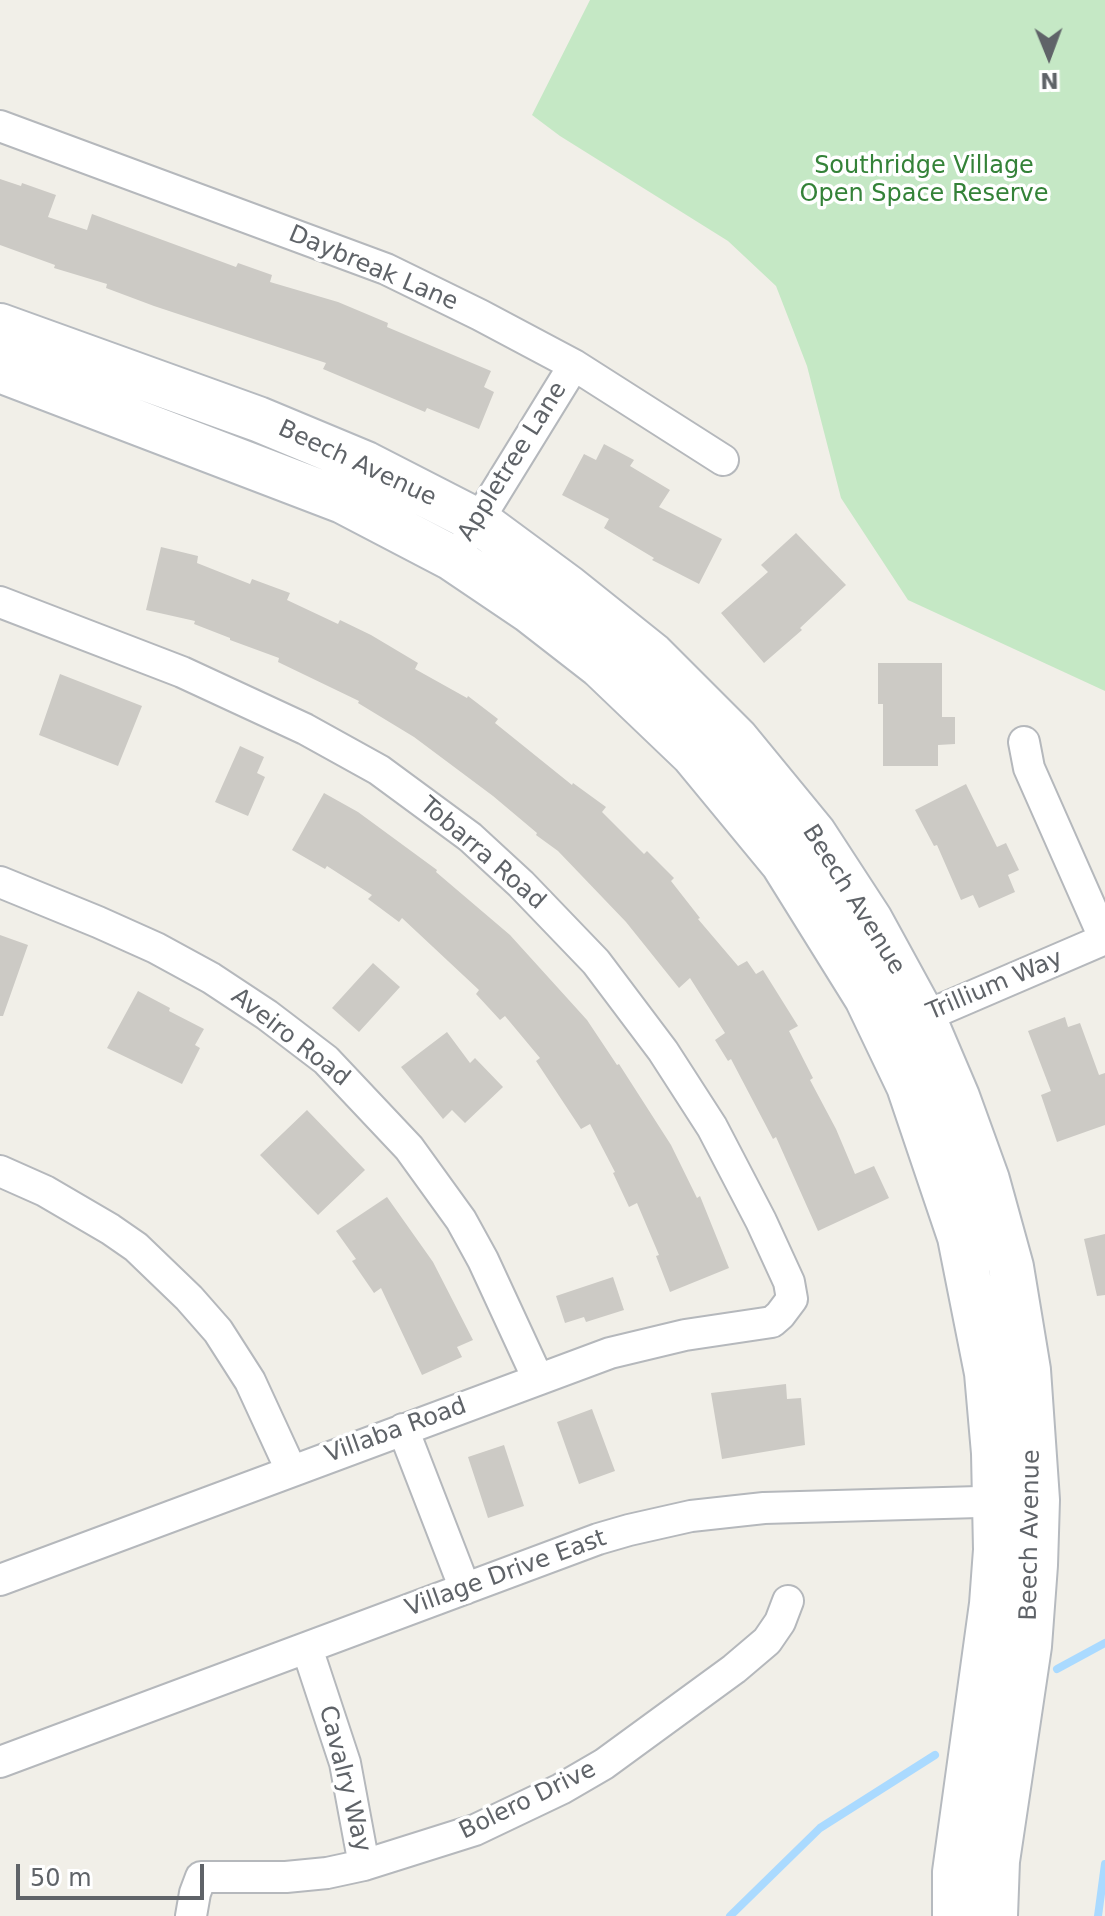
<!DOCTYPE html>
<style>
body{margin:0}
#map{position:relative;width:1105px;height:1916px;overflow:hidden;background:#f1efe8;font-family:"DejaVu Sans",sans-serif}
canvas{display:block}
.north{position:absolute;left:1009px;top:16px;width:80px;height:80px;-webkit-text-stroke:6px #fff;paint-order:stroke;rotate:179deg;font-size:22px;font-weight:700;line-height:32px;text-align:center;color:#5f6368}
.north::after{content:'';display:block;margin:auto;width:28px;height:36px;background:#5f6368;clip-path:polygon(50% 0,100% 100%,50% 72%,0 100%)}
.scale{position:absolute;left:16px;top:1864px;width:188px;height:36px;box-sizing:border-box;border:4px solid #5f6368;border-top:0;padding-left:10px;font-size:24px;line-height:28px;white-space:nowrap;color:#5f6368;-webkit-text-stroke:6px #fff;paint-order:stroke}
</style>
<div id="map">
<canvas width="1105" height="1916"></canvas>
<div class="north">N</div>
<div class="scale">50 m</div>
</div>
<script>
const ctx = document.querySelector('canvas').getContext('2d');
ctx.lineJoin = 'round';
function fill(path, color) {
  ctx.fillStyle = color;
  ctx.fill(path, 'evenodd');
}
function shape(rows) {
  const path = new Path2D();
  for (const r of rows) {
    path.moveTo(r[0], r[1]);
    for (let i = 2; i < r.length; i += 2) path.lineTo(r[i], r[i + 1]);
  }
  return path;
}
function strokePath(path, color, width, dash) {
  ctx.strokeStyle = color;
  ctx.lineWidth = width;
  ctx.lineCap = dash ? 'butt' : 'round';
  ctx.setLineDash(dash || []);
  ctx.stroke(path);
}
function drawText(font, color, halo, rows, align = 'center') {
  ctx.font = font + ' "DejaVu Sans",sans-serif';
  ctx.lineWidth = 7;
  ctx.setLineDash([]);
  ctx.textBaseline = 'middle';
  ctx.strokeStyle = halo;
  ctx.fillStyle = color;
  for (const [text, x, y, turn = 0] of rows) {
    ctx.save();
    ctx.translate(x, y);
    ctx.rotate((+turn || 0) * Math.PI / 180);
    ctx.textAlign = isNaN(turn) ? turn : align;
    if (halo) ctx.strokeText(text, 0, 0);
    ctx.fillText(text, 0, 0);
    ctx.restore();
  }
}
const green = shape([
 [590,0,1105,0,1105,691,908,600,841,498,807,366,776,286,728,241,560,136,532,115]
]);
const stream = shape([
 [1057,1669,1105,1643],
 [730,1916,820,1828,935,1755],
 [1098,1916,1105,1864]
]);
const building = shape([
 [0,179,21,186,22,183,56,195,48,217,87,230,92,214,236,267,238,263,272,275,270,282,338,302,388,323,387,327,491,371,484,387,494,392,479,429,427,408,425,412,323,369,326,363,154,306,106,288,107,284,54,268,55,265,0,245],
 [604,444,634,460,630,466,670,490,659,507,722,539,699,584,652,560,654,558,604,528,609,519,562,495,584,454,596,460],
 [796,533,846,585,800,628,802,630,764,663,721,613,768,572,761,565],
 [161,547,198,556,197,563,250,584,252,579,290,593,287,600,338,624,340,620,371,635,418,663,415,669,467,698,468,696,498,719,495,723,572,785,573,783,606,807,602,812,644,854,647,851,674,878,671,881,700,918,698,919,738,966,747,961,756,974,763,970,798,1026,789,1031,813,1078,810,1080,836,1129,855,1174,874,1166,889,1198,818,1231,776,1137,773,1139,731,1059,728,1061,715,1040,725,1033,690,978,679,988,626,922,558,851,536,835,537,833,493,796,414,737,358,703,359,701,278,662,279,658,230,640,230,638,194,624,195,621,146,610],
 [878,663,942,663,942,717,955,717,955,744,938,745,938,766,883,766,883,704,878,704],
 [60,674,142,706,118,766,39,735],
 [240,746,264,757,257,773,265,777,248,816,215,802],
 [966,784,997,847,1006,843,1019,870,1008,875,1015,892,979,908,973,895,961,900,937,845,934,846,915,810],
 [324,793,358,812,437,870,436,872,510,935,587,1020,617,1065,619,1064,671,1145,697,1198,700,1196,729,1268,670,1292,656,1256,659,1255,637,1203,629,1207,613,1173,615,1172,590,1124,581,1129,536,1061,540,1058,505,1016,500,1020,476,994,479,990,402,918,399,922,368,899,372,895,327,866,325,869,292,850],
 [0,935,28,945,3,1016,0,1016],
 [373,963,400,987,359,1032,332,1008],
 [138,991,170,1008,169,1011,204,1029,195,1045,200,1048,182,1084,107,1048],
 [1065,1017,1068,1027,1080,1023,1099,1075,1105,1073,1105,1125,1057,1142,1041,1095,1051,1091,1028,1031],
 [447,1032,470,1063,475,1058,503,1087,465,1123,452,1110,443,1119,401,1067],
 [307,1110,365,1170,318,1215,260,1155],
 [387,1197,433,1262,473,1340,457,1347,462,1357,422,1375,381,1288,374,1293,352,1261,356,1259,336,1231],
 [1105,1234,1105,1295,1097,1296,1084,1239],
 [613,1277,624,1310,586,1322,584,1317,565,1323,556,1296],
 [786,1384,787,1399,801,1398,805,1445,722,1459,711,1393],
 [592,1409,615,1471,579,1484,557,1422],
 [504,1445,524,1506,488,1518,468,1457]
]);
const street = shape([
 [0,126,386,269,480,315,574,365,723,460],
 [468,537,574,365],
 [0,602,182,672,305,729,379,770,470,837,521,884,596,962,663,1051,712,1127,761,1221,789,1282,792,1299,780,1315,772,1322,685,1335,610,1353,0,1580],
 [1024,742,1029,768,1105,940],
 [0,882,98,922,156,948,211,978,267,1015,326,1060,409,1148,461,1220,483,1260,538,1379],
 [905,1025,1105,939],
 [0,1171,45,1191,110,1229,136,1247,189,1298,218,1331,250,1381,291,1470],
 [403,1429,465,1589],
 [307,1648,345,1763,364,1865],
 [0,1762,598,1539,629,1530,691,1516,764,1508,1015,1501],
 [191,1916,195,1893,201,1877,286,1877,327,1873,364,1865,475,1830,561,1789,604,1764,734,1669,767,1641,780,1622,788,1601]
]);
const secondary = shape([
 [0,326,258,419,366,464,479,522,567,587,652,655,736,739,814,834,870,920,923,1017,957,1097,987,1180,1011,1267,1028,1370,1037,1500,1035,1565,1029,1646,997,1861,995,1916],
 [0,370,343,501,452,558,529,610,601,666,693,754,783,863,867,998,909,1086,960,1237,987,1373,994,1453,996,1550,992,1604,955,1872,955,1916]
]);
const parkNames = [
 ["Southridge Village",924,167],
 ["Open Space Reserve",924,195]
];
const streetNames = [
 ["Daybreak Lane",373,269,23],
 ["Appletree Lane",513,462,-58],
 ["Beech Avenue",357,464,25],
 ["Tobarra Road",482,854,41],
 ["Beech Avenue",853,900,58],
 ["Trillium Way",995,986,-23],
 ["Aveiro Road",290,1038,38],
 ["Villaba Road",396,1431,-20],
 ["Beech Avenue",1031,1535,-89],
 ["Village Drive East",506,1574,-20],
 ["Cavalry Way",344,1779,76],
 ["Bolero Drive",528,1801,-26]
];
fill(green, '#c5e8c5');
strokePath(stream, '#aadaff', 8);
fill(building, '#cccac5');
strokePath(street, '#b5b8bc', 34);
strokePath(secondary, '#b6babf', 48);
strokePath(street, '#fff', 30);
strokePath(secondary, '#fff', 44);
drawText('24px', '#348238', '#fff', parkNames);
drawText('24px', '#5f6368', '#fff', streetNames);
</script>
